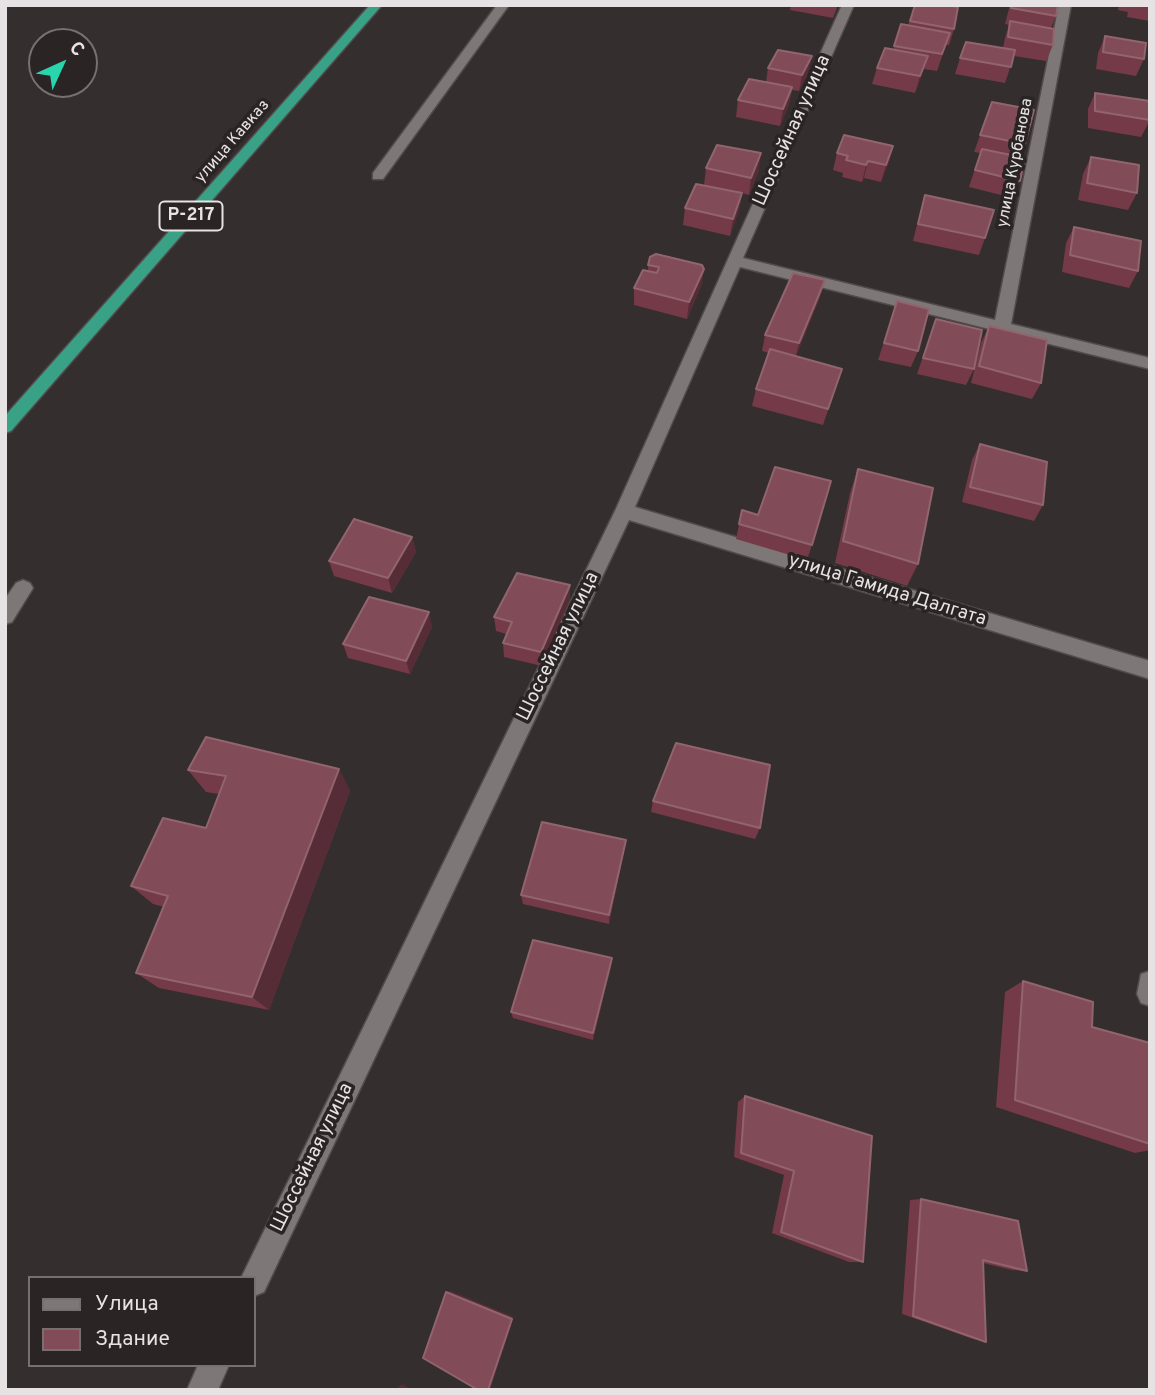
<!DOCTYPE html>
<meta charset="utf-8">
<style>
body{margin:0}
#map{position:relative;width:1155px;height:1395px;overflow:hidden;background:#342e2f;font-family:Overpass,sans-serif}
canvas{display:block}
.frame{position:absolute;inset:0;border:7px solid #e7e3e4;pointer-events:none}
.legend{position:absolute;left:28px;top:1276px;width:228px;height:91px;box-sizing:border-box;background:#2a2425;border:2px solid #767071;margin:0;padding:9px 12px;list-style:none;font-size:21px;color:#e7e3e4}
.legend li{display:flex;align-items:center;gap:14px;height:35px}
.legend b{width:35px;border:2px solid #767071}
.north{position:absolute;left:28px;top:28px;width:70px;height:70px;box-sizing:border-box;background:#2a2425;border:2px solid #767071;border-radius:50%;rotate:45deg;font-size:19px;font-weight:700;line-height:28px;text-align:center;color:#e7e3e4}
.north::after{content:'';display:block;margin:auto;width:24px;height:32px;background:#29d5ac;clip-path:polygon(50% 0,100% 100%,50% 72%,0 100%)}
</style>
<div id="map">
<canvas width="1155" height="1395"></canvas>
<div class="frame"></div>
<ul class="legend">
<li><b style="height:9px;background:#7e7778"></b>Улица</li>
<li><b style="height:19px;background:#814c58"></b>Здание</li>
</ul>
<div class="north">С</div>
</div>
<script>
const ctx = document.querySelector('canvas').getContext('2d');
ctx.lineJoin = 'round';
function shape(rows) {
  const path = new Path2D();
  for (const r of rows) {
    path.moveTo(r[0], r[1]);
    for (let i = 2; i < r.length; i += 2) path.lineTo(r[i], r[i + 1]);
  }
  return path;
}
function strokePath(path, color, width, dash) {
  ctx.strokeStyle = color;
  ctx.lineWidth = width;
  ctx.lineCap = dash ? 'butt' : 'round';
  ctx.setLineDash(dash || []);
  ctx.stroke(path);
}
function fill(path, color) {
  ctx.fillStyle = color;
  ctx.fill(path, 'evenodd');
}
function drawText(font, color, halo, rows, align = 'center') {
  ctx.font = font + ' Overpass,sans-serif';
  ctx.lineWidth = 7;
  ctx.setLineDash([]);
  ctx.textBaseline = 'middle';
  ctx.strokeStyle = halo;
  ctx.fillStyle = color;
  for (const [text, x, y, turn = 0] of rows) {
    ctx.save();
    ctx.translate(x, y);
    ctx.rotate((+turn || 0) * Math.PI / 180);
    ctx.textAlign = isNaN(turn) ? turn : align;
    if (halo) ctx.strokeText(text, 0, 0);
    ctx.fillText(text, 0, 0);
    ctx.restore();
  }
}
const minor = shape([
 [497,5,509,5,383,179,373,179,373,173,497,5],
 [842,5,854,5,743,258,995,320,1059,5,1071,5,1011,324,1150,358,1150,369,740,267,635,507,1150,661,1150,679,629,520,264,1292,254,1296,254,1278,241,1278,244,1272,615,511,842,5],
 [23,580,30,583,33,588,12,622,5,624,5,599,16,583,23,580],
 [1150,971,1150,1006,1141,1003,1137,994,1141,974,1150,971],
 [198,1365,229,1365,218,1390,187,1390,198,1365]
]);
const highway = shape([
 [370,5,382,5,11,431,5,433,5,416,370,5]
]);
const wall = shape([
 [791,5,838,5,833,18,790,10],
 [915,5,954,29,949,45,946,45,937,71,924,69,915,93,872,84,877,68,893,50,901,24,908,25],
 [1010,5,1058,5,1056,16,1051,28,1053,45,1046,61,1014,56,1005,83,955,74,960,58,1003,48,1005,38,1009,25,1005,24],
 [1119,5,1150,5,1150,21,1127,17,1128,12,1118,10],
 [1105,36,1144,59,1136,76,1096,69,1098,53],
 [768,68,808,73,799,91,792,90,789,104,780,126,736,117,738,100,766,82],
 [1095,93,1150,120,1141,137,1088,128,1088,109],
 [992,102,1025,144,1020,157,1020,181,1013,198,969,187,980,153,974,152],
 [893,146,881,182,864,178,862,182,842,177,843,173,833,170,837,153],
 [1091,157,1137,193,1128,210,1078,200,1083,174],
 [706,168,759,170,749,195,742,193,739,210,730,236,683,225,685,208,704,185],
 [925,195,985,238,979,255,913,241,920,212],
 [1074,227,1138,271,1129,288,1062,272,1066,243],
 [648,265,704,269,701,286,687,319,634,305,634,288,648,271],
 [820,297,796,356,842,369,823,425,752,406,756,389,769,353,762,351,765,335],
 [897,301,918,351,911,367,878,360],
 [936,319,974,369,966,385,917,374],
 [989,326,1041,383,1032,399,971,383,981,343],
 [980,444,1043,505,1034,521,962,502,972,460],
 [858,469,918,564,907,586,835,563,850,493],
 [742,510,812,545,807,560,736,539],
 [412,537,416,552,392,593,334,576,329,561],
 [570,585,570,599,542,666,504,657,503,643,506,634,496,631,494,617],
 [432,627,410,674,348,658,343,644],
 [339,769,350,791,269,1010,159,988,136,973,164,907,153,904,131,886,206,828,219,794,206,792,188,770],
 [653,801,760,828,755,839,651,812],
 [624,851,609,924,523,904,521,895],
 [612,958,611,966,593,1040,513,1018,511,1012],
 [1023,981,1092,1027,1150,1043,1150,1150,1135,1153,996,1107,1005,992],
 [745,1096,863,1262,849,1262,772,1233,784,1175,734,1157,738,1102],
 [921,1199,1027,1271,1012,1270,983,1263,986,1342,973,1339,902,1314,910,1200]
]);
const shadedWall = shape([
 [812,56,808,73,799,91,802,75],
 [928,56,923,72,915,93,920,76],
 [792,87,789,104,780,126,783,109],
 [893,146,889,163,881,182,886,165],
 [761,153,759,170,749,195,751,178],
 [868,161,864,178,862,182,866,165],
 [742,193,739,210,730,236,733,219],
 [704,269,701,286,687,319,689,302],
 [825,280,820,297,795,359,799,343],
 [412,537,416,552,392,593,388,578],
 [570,585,570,599,542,666,541,652],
 [429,612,432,627,410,674,406,661],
 [339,769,350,791,269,1010,252,997],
 [626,840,624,851,609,924,609,915],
 [612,958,611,966,593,1040,593,1033],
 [451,1291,514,1317,490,1390,488,1390,446,1292],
 [402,1384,413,1390,398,1390,396,1389]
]);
const building = shape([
 [915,5,947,5,958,7,954,29,910,21,915,5],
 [1011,5,1058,5,1056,16,1011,8,1011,5],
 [1010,21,1054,29,1053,45,1008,37,1010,21],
 [901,24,950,33,942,54,894,46,901,24],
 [1105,36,1146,43,1144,59,1103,52,1105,36],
 [966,42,1015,50,1011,67,960,58,966,42],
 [885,48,928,56,920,76,877,68,885,48],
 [778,50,812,56,802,75,768,68,778,50],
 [749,79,792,87,783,109,738,100,749,79],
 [1095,93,1150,101,1150,120,1095,111,1095,93],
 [992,102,1034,110,1025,144,980,135,992,102],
 [844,135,893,146,886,165,868,161,866,165,846,160,848,156,837,153,844,135],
 [717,145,761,153,751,178,706,168,717,145],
 [982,149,1025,158,1020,181,975,170,982,149],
 [1091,157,1139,165,1137,193,1087,183,1091,157],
 [696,184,742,193,733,219,685,208,696,184],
 [925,195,994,210,985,238,918,224,925,195],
 [1074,227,1141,241,1138,271,1070,255,1074,227],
 [656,254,702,265,704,269,689,302,634,288,643,270,657,273,659,267,648,265,650,257,656,254],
 [793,273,825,280,799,343,765,335,793,273],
 [897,301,929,309,918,351,884,343,897,301],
 [936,319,982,330,974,369,923,358,936,319],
 [989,326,1047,340,1041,383,979,366,989,326],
 [770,349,842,369,828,409,756,389,770,349],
 [980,444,1047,462,1043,505,970,487,980,444],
 [775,467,831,481,812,545,739,524,742,510,758,515,775,467],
 [858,469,933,488,918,564,843,541,858,469],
 [354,519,412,537,388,578,329,561,354,519],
 [517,573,570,585,541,652,503,643,512,622,494,617,517,573],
 [369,597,429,612,406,661,343,644,369,597],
 [206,737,339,769,252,997,136,973,168,896,131,886,163,818,206,828,226,776,188,770,206,737],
 [676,743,770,765,760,828,653,801,676,743],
 [542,822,626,840,609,915,521,895,542,822],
 [533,940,612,958,593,1033,511,1012,533,940],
 [1023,981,1093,1002,1092,1027,1150,1043,1150,1144,1015,1100,1023,981],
 [745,1096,872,1136,863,1262,781,1232,794,1171,741,1153,745,1096],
 [921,1199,1018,1221,1027,1271,983,1260,986,1342,913,1316,921,1199],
 [446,1292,512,1319,488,1390,478,1390,423,1358,446,1292]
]);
const farStreetnames = [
 ["улица Кавказ",233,142,-49],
 ["улица Курбанова",1016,163,-79]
];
const shields = [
 [191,216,63]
];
const shieldNames = [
 ["Р-217",191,216]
];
const streetNames = [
 ["Шоссейная улица",793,131,-66],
 ["улица Гамида Далгата",887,591,17],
 ["Шоссейная улица",559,647,-64],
 ["Шоссейная улица",313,1158,-64]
];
strokePath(minor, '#514b4c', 3);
strokePath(highway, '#514b4c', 3);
fill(minor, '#7e7778');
fill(highway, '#39a286');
fill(wall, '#753a47');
fill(shadedWall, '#562d36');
fill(building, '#814c58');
strokePath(building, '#91646e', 2);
drawText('16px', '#e7e3e4', '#2a2425', farStreetnames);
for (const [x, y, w] of shields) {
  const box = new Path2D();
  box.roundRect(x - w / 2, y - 14.5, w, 29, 5);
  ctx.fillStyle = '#2a2425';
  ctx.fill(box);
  strokePath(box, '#e7e3e4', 2);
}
drawText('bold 18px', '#e7e3e4', null, shieldNames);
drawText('19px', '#e7e3e4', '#2a2425', streetNames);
</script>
